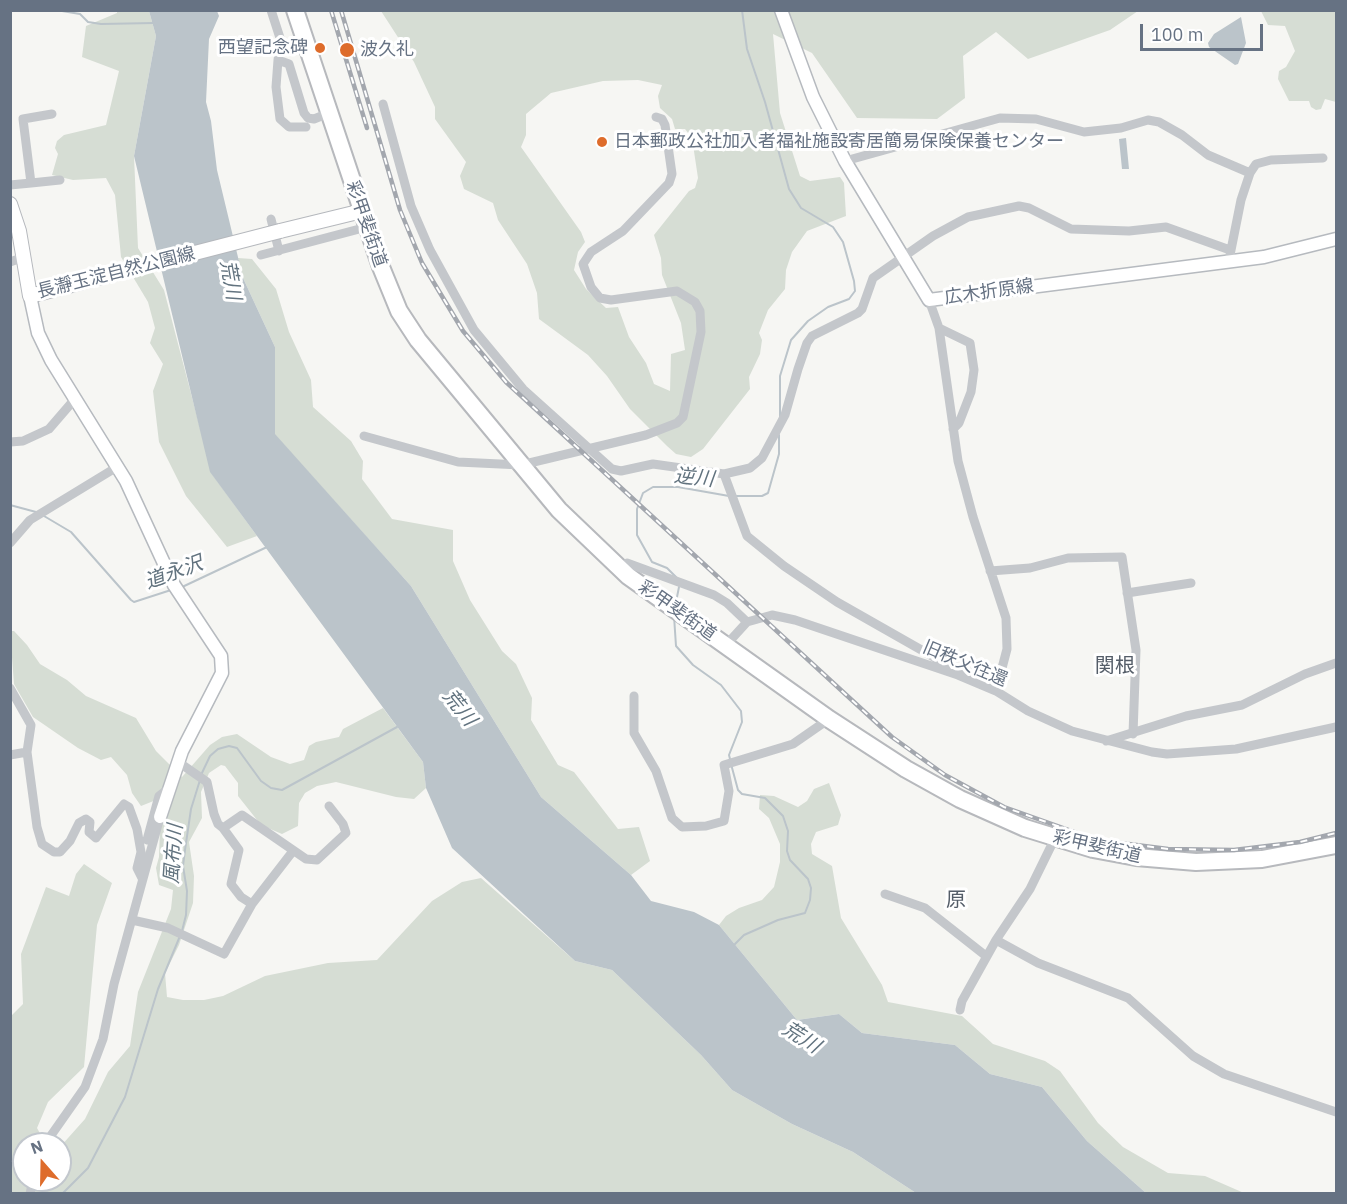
<!DOCTYPE html>
<meta charset="utf-8">
<style>
body{margin:0}
#map{position:relative;width:1347px;height:1204px;overflow:hidden;background:#f6f6f3;font-family:"IBM Plex Sans",sans-serif}
canvas{display:block}
.frame{position:absolute;inset:0;border:12px solid #667283;pointer-events:none}
.north{position:absolute;left:12px;top:1132px;width:60px;height:60px;box-sizing:border-box;background:#fff;border:2px solid #c2c7cd;border-radius:50%;rotate:340deg;font-size:16px;font-weight:700;line-height:24px;text-align:center;color:#667283}
.north::after{content:'';display:block;margin:auto;width:21px;height:27px;background:#de6c2b;clip-path:polygon(50% 0,100% 100%,50% 72%,0 100%)}
.scale{position:absolute;left:1140px;top:24px;width:123px;height:27px;box-sizing:border-box;border:3px solid #667283;border-top:0;padding-left:8px;font-size:18px;line-height:21px;white-space:nowrap;color:#667283;-webkit-text-stroke:4px #fff;paint-order:stroke}
</style>
<div id="map">
<canvas width="1347" height="1204"></canvas>
<div class="frame"></div>
<div class="north">N</div>
<div class="scale">100 m</div>
</div>
<script>
const ctx = document.querySelector('canvas').getContext('2d');
ctx.lineJoin = 'round';
function fill(path, color) {
  ctx.fillStyle = color;
  ctx.fill(path, 'evenodd');
}
function shape(rows) {
  const path = new Path2D();
  for (const r of rows) {
    path.moveTo(r[0], r[1]);
    for (let i = 2; i < r.length; i += 2) path.lineTo(r[i], r[i + 1]);
  }
  return path;
}
function strokePath(path, color, width, dash) {
  ctx.strokeStyle = color;
  ctx.lineWidth = width;
  ctx.lineCap = dash ? 'butt' : 'round';
  ctx.setLineDash(dash || []);
  ctx.stroke(path);
}
function drawText(font, color, halo, rows, align = 'center') {
  ctx.font = font + ' "IBM Plex Sans","Noto Sans JP",sans-serif';
  ctx.lineWidth = 6;
  ctx.setLineDash([]);
  ctx.textBaseline = 'middle';
  ctx.strokeStyle = halo;
  ctx.fillStyle = color;
  for (const [text, x, y, turn = 0] of rows) {
    ctx.save();
    ctx.translate(x, y);
    ctx.rotate((+turn || 0) * Math.PI / 180);
    ctx.textAlign = isNaN(turn) ? turn : align;
    if (halo) ctx.strokeText(text, 0, 0);
    ctx.fillText(text, 0, 0);
    ctx.restore();
  }
}
const green = shape([
 [117,11,149,11,156,36,134,156,138,248,164,290,212,474,257,536,227,547,186,496,159,442,153,391,163,364,150,343,155,328,148,302,121,257,115,195,106,178,73,180,52,175,58,154,55,148,57,141,64,135,106,125,119,71,82,57,86,26,117,13],
 [381,11,1138,11,1110,30,1028,59,996,32,963,56,965,98,937,119,857,118,812,53,773,34,780,113,800,176,810,181,840,177,844,183,846,216,807,231,792,252,786,270,785,289,768,310,759,333,762,340,760,354,749,377,750,389,703,449,691,457,676,454,667,446,630,409,607,376,588,355,539,319,537,293,527,264,498,220,493,203,464,189,460,176,466,162,435,119,435,107,414,62],
 [638,80,662,85,658,96,660,108,672,119,675,129,685,129,692,138,698,178,695,188,689,191,654,235,661,258,662,275,681,323,685,350,671,354,670,391,654,384,646,363,629,337,618,307,606,308,586,289,574,270,578,252,585,242,581,232,521,147,526,135,526,114,551,93,603,81],
 [1261,11,1336,11,1336,102,1325,99,1321,109,1316,110,1311,107,1309,101,1289,101,1278,79,1279,71,1286,67,1295,51,1285,26,1268,25],
 [238,258,252,259,276,289,289,332,311,380,313,407,351,441,363,461,362,479,392,519,453,530,453,561,470,600,502,651,516,664,532,698,531,720,558,765,574,772,618,829,639,827,650,861,631,875,541,797,411,586,274,434,275,347,243,278],
 [10,631,14,631,27,645,40,664,67,680,86,696,136,718,156,751,182,777,210,745,222,737,237,734,271,757,290,764,304,760,309,746,316,742,339,737,343,729,383,708,423,762,426,788,414,799,396,797,336,782,317,786,305,793,299,803,298,826,282,834,261,825,238,796,238,783,225,766,221,765,209,773,201,792,202,818,189,842,194,876,193,903,179,945,165,973,167,997,183,1000,204,1000,223,996,265,976,328,963,377,960,432,901,462,882,481,878,575,961,612,970,701,1055,732,1090,792,1124,853,1152,916,1193,926,1193,11,1194,11,1016,23,1004,21,954,46,887,69,896,76,874,84,864,112,883,97,925,84,1067,48,1102,37,1128,46,1144,24,1144,24,1180,60,1180,60,1147,85,1119,108,1072,130,1046,138,992,171,909,173,890,159,885,156,868,159,857,161,798,141,806,132,793,127,775,111,757,101,760,78,748,33,717,14,684],
 [829,783,841,815,838,825,816,832,811,844,812,854,832,866,841,918,882,985,888,1002,962,1016,993,1044,1045,1061,1060,1071,1098,1123,1123,1147,1168,1173,1205,1176,1244,1193,1146,1193,1087,1141,1042,1087,990,1074,955,1045,862,1033,839,1014,797,1020,719,925,726,916,739,908,762,900,774,887,780,862,780,844,769,818,759,809,760,795,774,796,798,807,807,801,814,789]
]);
const water = shape([
 [149,11,217,11,219,16,209,39,206,102,211,121,217,170,243,278,275,347,275,434,411,586,541,797,631,875,651,901,694,912,719,925,797,1020,839,1014,862,1033,955,1045,990,1074,1042,1087,1087,1141,1146,1193,916,1193,853,1152,792,1124,732,1090,701,1055,612,970,575,961,452,848,426,788,423,762,210,472,134,156,156,36],
 [1241,17,1246,43,1238,64,1235,65,1209,47,1208,43,1214,34],
 [1126,138,1129,169,1122,169,1119,139]
]);
const stream = shape([
 [56,10,80,14,88,22,101,24,154,23],
 [742,10,747,49,765,102,789,189,801,208,833,227,843,242,854,281,855,291,849,299,828,307,808,321,791,340,780,376,780,417],
 [735,496,762,496,768,493,779,454,779,435],
 [10,505,36,512],
 [44,516,71,532,131,600,134,602,171,590],
 [677,578,667,568,652,562,637,535,637,509,643,493,653,487,678,487,729,496],
 [180,588,267,547],
 [676,602,679,587],
 [674,616,676,646,693,665,721,685,741,711,742,722,729,755,730,759],
 [731,764,738,790,742,794,765,798,783,816,788,831,787,851,790,860,808,879,811,888,810,900,805,913,778,920,744,935,734,945],
 [201,775,210,756,218,749,229,746,237,748,261,781,271,788,282,790,397,727],
 [182,931,186,915,187,891,183,866,185,850,191,809,200,780],
 [62,1194,88,1168,125,1097,158,989,180,936]
]);
const street = shape([
 [271,10,281,41,278,60,289,64,304,113,308,118,314,119,329,113],
 [278,60,276,87,280,119,289,127,306,127],
 [383,104,411,206,430,250,474,330,523,389,612,469,621,471,653,464,724,474,747,536,784,566,837,602,939,660,971,673,978,683],
 [845,161,1000,118,1036,119,1084,132,1121,128,1148,120,1159,122,1182,135,1208,155,1250,173],
 [31,183,60,180],
 [10,185,31,183,23,119,52,114],
 [271,219,279,251],
 [261,255,367,227],
 [1230,255,1241,200,1250,173,1256,164,1271,160,1323,158],
 [10,262,24,257],
 [929,300,939,328,958,461,973,517,1006,618,1007,649,996,691],
 [939,328,970,343,974,370,971,392,959,423,953,429],
 [364,436,458,462,521,465,646,435,677,423,683,417,701,332,700,311,695,302,677,291,611,300,600,298,591,287,583,264,591,252,623,231,669,183,672,174,665,125,662,119,656,117],
 [10,442,23,441,49,429,74,400],
 [724,474,750,468,762,458,785,415,798,369,807,343,812,336,858,313,862,309,873,278,933,236,968,217,1019,206,1029,208,1071,229,1129,231,1166,227,1230,250],
 [10,543,30,520,117,467],
 [627,563,714,595,727,603,747,622],
 [990,571,1030,568,1068,558,1122,557,1136,650,1133,734],
 [1127,593,1191,583],
 [726,645,747,622,772,615,795,620,958,675,996,691,1028,711,1072,731,1152,752,1167,754,1236,749,1336,727],
 [10,688,31,725,27,752,37,827,42,844,54,852,60,852,70,841,79,823,86,819,90,822,89,832,96,838,124,804,129,807,137,829,141,852,137,868,142,878],
 [634,696,634,733,656,771,672,818,682,827,706,826,724,821,729,791,724,765,793,744,829,719],
 [1106,741,1186,716,1242,705,1305,674,1336,663],
 [10,755,27,752],
 [184,766,207,782,214,814,218,824,223,828],
 [1055,838,1030,889,996,940,1038,963,1128,998,1193,1056,1224,1074,1336,1112],
 [147,840,159,796,168,789],
 [885,894,925,908,986,956],
 [252,904,241,897,231,884,239,850,223,828,242,815,306,859,317,860,346,833,343,824,329,806],
 [132,920,168,928,224,954,252,904,293,851],
 [960,1010,962,1001,996,940],
 [45,1144,85,1087,103,1039,114,984,160,817],
 [30,1194,33,1180]
]);
const secondary = shape([
 [781,10,813,97,845,161,929,300,1264,257,1336,239],
 [30,296,38,333,51,360,126,481,174,585,221,656,222,673,182,751,160,817]
]);
const primary = shape([
 [10,204,19,231,30,296,125,271],
 [280,231,362,211]
]);
const highway = shape([
 [295,10,381,267,399,311,418,340,559,510,628,576,829,719,906,769,960,799,1025,828,1093,849,1136,857,1196,862,1262,859,1336,845]
]);
const rail = shape([
 [331,10,367,128],
 [341,10,400,210,422,263,463,331,506,382,892,737,945,775,1004,807,1097,840,1168,849,1234,850,1300,842,1336,833]
]);
const primaryBridge = shape([
 [125,271,280,231]
]);
const markers = [
 [320,48,6,"#de6c2b"],
 [347,50,8,"#de6c2b"],
 [602,142,6,"#de6c2b"]
];
const poiNames = [
 ["西望記念碑",308,48,"right"],
 ["波久礼",360,50],
 ["日本郵政公社加入者福祉施設寄居簡易保険保養センター",614,142]
];
const streetNames = [
 ["彩甲斐街道",366,224,71],
 ["長瀞玉淀自然公園線",116,273,-14],
 ["広木折原線",989,292,-8],
 ["彩甲斐街道",677,611,35],
 ["旧秩父往還",965,664,23],
 ["彩甲斐街道",1097,847,13]
];
const waterNames = [
 ["荒川",230,280,80],
 ["逆川",694,478,6],
 ["道永沢",174,573,-20],
 ["荒川",459,708,51],
 ["風布川",174,854,-86],
 ["荒川",801,1038,32]
];
const neighbourhoodNames = [
 ["関根",1115,666],
 ["原",956,900]
];
fill(green, '#d6ddd4');
fill(water, '#bbc4ca');
strokePath(stream, '#bbc4ca', 2);
strokePath(secondary, '#b6babf', 15);
strokePath(primary, '#b5b8bd', 16);
strokePath(highway, '#b7b9bd', 20);
strokePath(street, '#c4c7cb', 9);
strokePath(secondary, '#fff', 12);
strokePath(primary, '#fff', 14);
strokePath(highway, '#fff', 16);
strokePath(rail, '#a3a7ae', 4.5);
strokePath(rail, '#fff', 2, [7]);
strokePath(primaryBridge, '#b5b8bd', 16, []);
strokePath(primaryBridge, '#fff', 14);
for (const [x, y, r, color] of markers) {
  const dot = new Path2D();
  dot.arc(x, y, r, 0, 2 * Math.PI);
  ctx.fillStyle = color;
  ctx.fill(dot);
  strokePath(dot, '#fff', 2);
}
drawText('18px', '#667283', '#fff', poiNames, 'left');
drawText('18px', '#667283', '#fff', streetNames);
drawText('italic 20px', '#62737f', '#fff', waterNames);
drawText('20px', '#545d68', '#fff', neighbourhoodNames);
</script>
